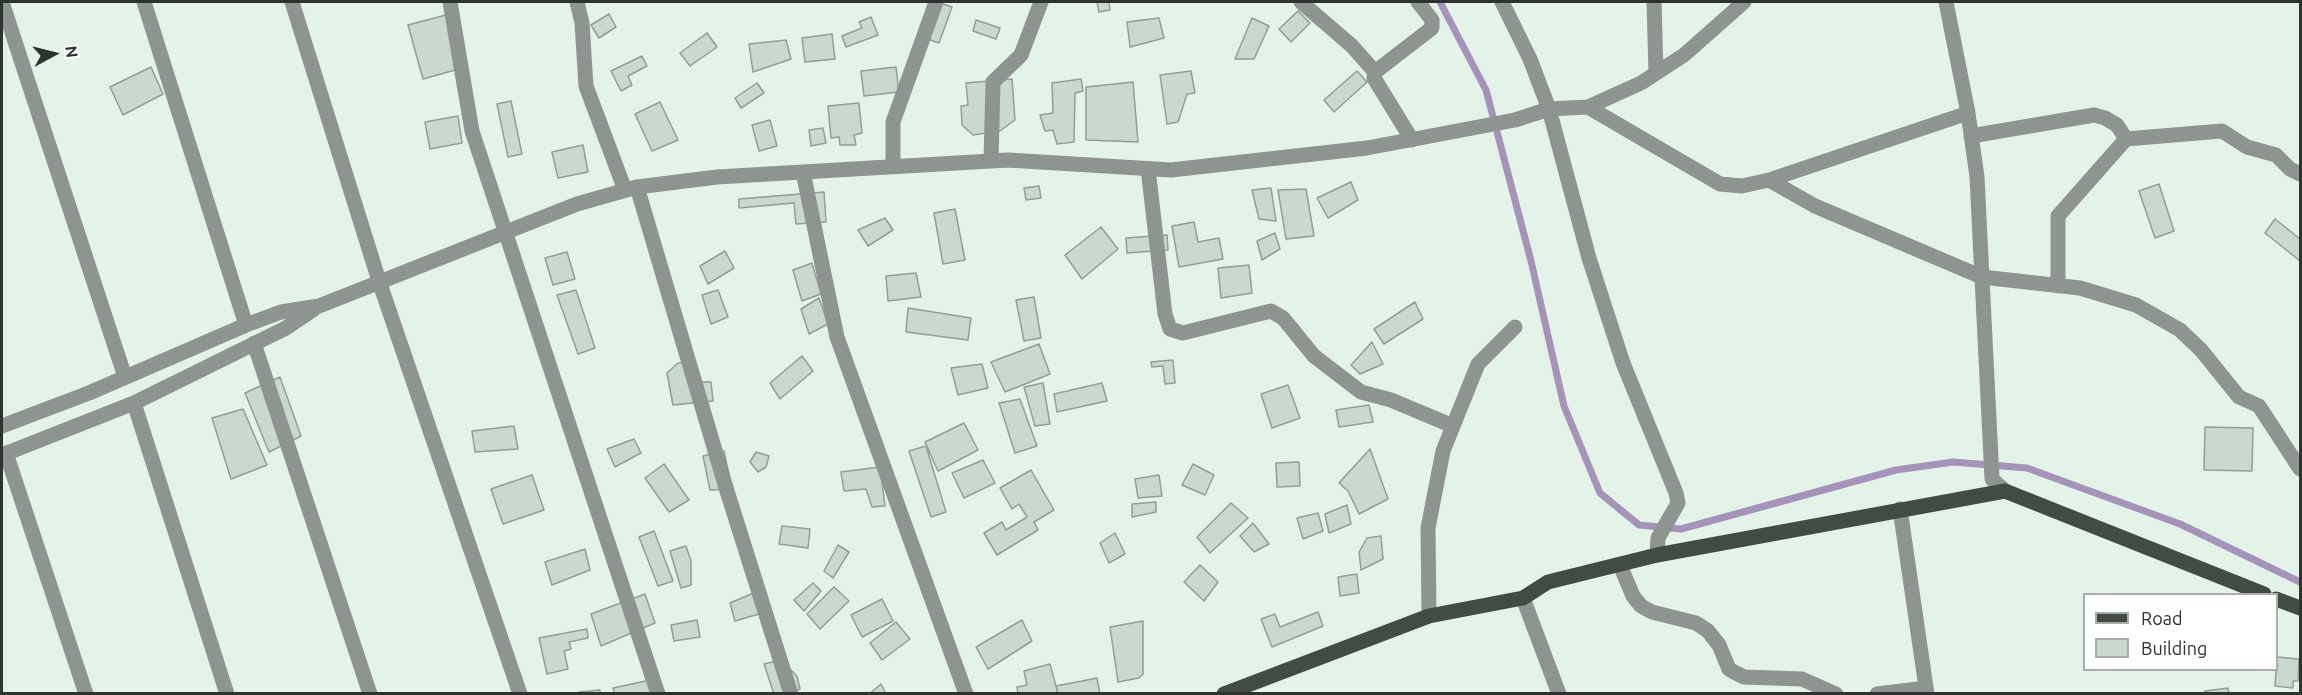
<!DOCTYPE html>
<style>
body{margin:0}
#map{position:relative;width:2302px;height:695px;overflow:hidden;background:#e4f3e8;font-family:Ubuntu,sans-serif}
canvas{display:block}
.frame{position:absolute;inset:0;border:3px solid #2d332f;pointer-events:none}
.legend{position:absolute;left:2083px;top:593px;width:195px;height:78px;box-sizing:border-box;background:#fff;border:2px solid #abadac;margin:0;padding:8px 10px;list-style:none;font-size:18px;color:#2d332f}
.legend li{display:flex;align-items:center;gap:12px;height:30px}
.legend b{width:30px;border:2px solid #abadac}
.north{position:absolute;left:24px;top:24px;width:60px;height:60px;-webkit-text-stroke:4px #fff;paint-order:stroke;rotate:83deg;font-size:16px;font-weight:700;line-height:24px;text-align:center;color:#2d332f}
.north::after{content:'';display:block;margin:auto;width:21px;height:27px;background:#2d332f;clip-path:polygon(50% 0,100% 100%,50% 72%,0 100%)}
</style>
<div id="map">
<canvas width="2302" height="695"></canvas>
<div class="frame"></div>
<ul class="legend">
<li><b style="height:8px;background:#424c45"></b>Road</li>
<li><b style="height:16px;background:#cad9ce"></b>Building</li>
</ul>
<div class="north">N</div>
</div>
<script>
const ctx = document.querySelector('canvas').getContext('2d');
ctx.lineJoin = 'round';
function shape(rows) {
  const path = new Path2D();
  for (const r of rows) {
    path.moveTo(r[0], r[1]);
    for (let i = 2; i < r.length; i += 2) path.lineTo(r[i], r[i + 1]);
  }
  return path;
}
function strokePath(path, color, width, dash) {
  ctx.strokeStyle = color;
  ctx.lineWidth = width;
  ctx.lineCap = dash ? 'butt' : 'round';
  ctx.setLineDash(dash || []);
  ctx.stroke(path);
}
function fill(path, color) {
  ctx.fillStyle = color;
  ctx.fill(path, 'evenodd');
}
const stream = shape([
 [1440,2,1486,90,1531,261,1564,406,1600,493,1639,525,1681,529,1896,470,1953,462,2027,468,2180,524,2300,582]
]);
const building = shape([
 [937,2,952,7,939,43,919,36,937,2],
 [1097,2,1109,2,1110,10,1099,12,1097,2],
 [1298,11,1310,23,1291,42,1279,29,1298,11],
 [609,14,616,27,599,38,591,25,609,14],
 [446,15,459,69,423,79,408,25,446,15],
 [871,17,878,35,846,47,842,36,862,28,859,22,871,17],
 [1159,18,1164,38,1130,47,1127,22,1159,18],
 [1252,18,1269,26,1254,59,1235,59,1252,18],
 [976,20,1000,28,996,39,973,31,976,20],
 [707,33,717,47,690,66,680,53,707,33],
 [832,34,835,59,805,62,802,38,832,34],
 [786,40,791,59,753,72,749,44,786,40],
 [642,56,647,66,628,76,632,85,621,91,611,71,642,56],
 [151,67,163,94,123,115,110,87,151,67],
 [896,67,899,92,864,96,861,71,896,67],
 [1191,71,1195,93,1187,94,1178,122,1167,124,1160,75,1191,71],
 [1357,71,1367,82,1334,112,1324,100,1357,71],
 [1012,79,1015,120,1000,131,973,135,962,125,961,106,968,105,966,83,1012,79],
 [1081,79,1083,91,1075,93,1074,142,1057,144,1053,130,1045,131,1040,115,1053,113,1052,83,1081,79],
 [1133,82,1138,142,1086,140,1086,87,1133,82],
 [757,83,764,93,741,108,735,98,757,83],
 [511,101,522,154,508,157,497,104,511,101],
 [660,102,678,140,652,151,635,114,660,102],
 [859,103,862,133,854,135,856,145,840,145,839,137,831,138,828,106,859,103],
 [458,116,462,143,430,149,425,122,458,116],
 [770,120,777,146,759,151,752,125,770,120],
 [823,128,826,143,811,146,809,130,823,128],
 [583,145,588,172,558,178,552,152,583,145],
 [1351,182,1358,200,1328,218,1317,198,1351,182],
 [2159,184,2174,231,2155,238,2139,191,2159,184],
 [1039,186,1041,198,1026,200,1024,188,1039,186],
 [1271,188,1276,221,1259,219,1252,190,1271,188],
 [1306,189,1314,236,1286,239,1278,190,1306,189],
 [824,192,826,222,796,224,794,203,739,208,739,199,824,192],
 [955,209,965,260,943,264,934,213,955,209],
 [885,218,893,230,868,246,858,230,885,218],
 [2275,219,2300,239,2300,261,2265,233,2275,219],
 [1194,222,1198,242,1219,238,1223,259,1179,267,1172,226,1194,222],
 [1101,227,1118,249,1082,279,1065,255,1101,227],
 [1275,233,1280,249,1262,260,1257,241,1275,233],
 [1167,235,1168,250,1127,253,1126,238,1167,235],
 [725,251,734,268,708,284,700,266,725,251],
 [567,252,575,279,553,285,545,258,567,252],
 [812,263,821,294,802,301,793,270,812,263],
 [1249,265,1252,293,1221,298,1218,268,1249,265],
 [916,273,921,297,888,301,886,276,916,273],
 [576,290,595,348,578,354,557,295,576,290],
 [718,290,728,317,711,324,702,295,718,290],
 [1034,297,1041,338,1024,341,1016,300,1034,297],
 [819,298,828,324,809,334,801,309,819,298],
 [1415,302,1423,319,1384,344,1374,329,1415,302],
 [908,308,971,318,968,340,906,332,908,308],
 [1372,342,1383,364,1360,374,1351,365,1372,342],
 [1039,344,1050,374,1005,392,991,362,1039,344],
 [802,356,813,371,780,399,770,383,802,356],
 [1173,360,1175,383,1165,384,1163,366,1152,367,1151,362,1173,360],
 [678,363,693,363,699,382,711,382,713,401,673,405,667,373,678,363],
 [982,364,988,388,958,395,951,368,982,364],
 [280,377,301,436,269,452,245,393,280,377],
 [1043,383,1050,424,1035,426,1024,387,1043,383],
 [1102,383,1107,401,1057,412,1054,394,1102,383],
 [1288,385,1300,418,1272,428,1261,394,1288,385],
 [1020,399,1037,446,1015,453,999,403,1020,399],
 [1369,405,1373,422,1339,427,1336,410,1369,405],
 [243,409,267,465,231,479,212,418,243,409],
 [964,423,978,450,938,471,925,442,964,423],
 [514,426,518,449,475,452,472,431,514,426],
 [2205,427,2253,428,2252,471,2204,470,2205,427],
 [634,439,641,453,615,467,607,449,634,439],
 [926,446,946,512,931,517,909,451,926,446],
 [1370,449,1388,499,1359,514,1348,491,1339,483,1370,449],
 [724,451,732,489,710,490,703,456,724,451],
 [756,452,769,456,766,467,758,472,750,462,756,452],
 [983,460,995,483,964,498,952,473,983,460],
 [1299,462,1300,486,1277,487,1276,463,1299,462],
 [664,464,689,500,669,512,645,478,664,464],
 [1193,464,1214,475,1205,495,1182,485,1193,464],
 [880,467,885,506,872,507,866,489,844,491,841,472,880,467],
 [1031,470,1054,510,1034,522,1038,530,997,555,984,533,1002,522,1006,530,1027,517,1019,504,1012,509,1000,488,1031,470],
 [532,475,544,510,503,524,491,489,532,475],
 [1159,475,1162,496,1138,498,1135,479,1159,475],
 [1156,502,1156,512,1132,517,1132,504,1156,502],
 [1231,503,1248,518,1210,553,1197,537,1231,503],
 [1347,505,1351,524,1329,533,1325,514,1347,505],
 [1318,513,1323,531,1303,539,1297,518,1318,513],
 [1253,523,1269,544,1254,552,1240,536,1253,523],
 [782,526,810,529,808,548,779,544,782,526],
 [654,531,673,581,658,586,639,537,654,531],
 [1115,533,1125,554,1109,563,1100,543,1115,533],
 [1381,536,1383,559,1361,570,1359,552,1367,538,1381,536],
 [838,545,849,552,833,578,824,571,838,545],
 [686,546,691,561,691,585,681,588,670,551,686,546],
 [585,549,590,570,552,585,545,562,585,549],
 [1200,565,1218,582,1204,601,1184,582,1200,565],
 [1357,574,1359,593,1340,596,1338,577,1357,574],
 [813,583,821,591,804,611,794,600,813,583],
 [834,587,849,601,820,629,807,614,834,587],
 [758,591,766,612,735,621,730,603,758,591],
 [645,594,655,623,601,646,591,614,645,594],
 [882,599,893,621,862,637,851,615,882,599],
 [1318,612,1323,626,1272,647,1261,619,1275,614,1280,627,1318,612],
 [697,620,700,637,674,641,671,625,697,620],
 [1022,620,1032,641,988,669,976,647,1022,620],
 [1143,621,1143,674,1139,678,1118,682,1110,627,1143,621],
 [896,622,910,639,882,660,870,643,896,622],
 [587,629,588,638,569,642,571,649,564,651,568,669,547,674,539,638,587,629],
 [2277,657,2299,659,2298,681,2293,681,2293,688,2275,686,2277,657],
 [781,660,797,676,800,689,788,694,774,694,764,664,781,660],
 [1050,664,1058,694,1018,694,1017,687,1027,685,1024,671,1050,664],
 [1097,678,1100,694,1058,694,1056,686,1097,678],
 [655,679,658,694,615,694,613,688,655,679],
 [881,684,886,694,869,694,881,684],
 [2228,688,2229,694,2205,694,2205,691,2228,688],
 [600,690,600,694,579,694,579,692,600,690]
]);
const minor = shape([
 [2,2,125,377],
 [144,2,246,325],
 [292,2,379,281,520,694],
 [450,2,472,131,658,694],
 [577,2,582,23,586,86,625,190],
 [1301,2,1352,46,1375,72],
 [1502,2,1530,59,1549,109,1589,258,1623,363,1676,493,1678,503,1658,538,1657,555],
 [1654,2,1656,73],
 [1946,2,1968,113,1977,177,1992,479,2005,491],
 [1588,107,1720,184,1742,186,1769,180,1968,113],
 [1971,136,2094,115,2105,118,2117,125,2126,139],
 [1412,140,1374,78,1375,72,1432,28,1432,20,1418,2],
 [991,161,993,82,1021,55,1041,2],
 [893,166,893,122,936,2],
 [1148,169,1165,314,1170,329,1183,333,1271,311,1283,318,1314,356,1361,392,1391,400,1453,426],
 [803,172,837,337,966,694],
 [1769,180,1815,206,1982,277,2080,288,2136,305,2180,330,2201,350,2239,397,2259,406,2300,469],
 [637,187,727,491,791,694],
 [2058,286,2058,216,2126,139,2222,131,2247,147,2276,155,2290,169,2300,174],
 [254,343,370,694],
 [134,403,227,694],
 [2,426,89,393,246,325,281,312,319,306,577,204,637,187,717,177,1008,160,1171,170,1367,148,1515,120,1549,109,1588,107,1641,83,1684,55,1744,2],
 [6,453,86,694],
 [2,455,134,403,286,328,314,309],
 [1900,509,1927,694],
 [1620,565,1633,596,1641,606,1652,612,1696,623,1708,631,1719,645,1729,669,1734,672,1744,677,1802,679,1836,694],
 [1523,598,1559,694],
 [1429,616,1428,528,1443,451,1478,364,1515,327],
 [1877,694,1926,688]
]);
const major = shape([
 [2276,599,2300,608],
 [1224,694,1429,616,1523,598,1548,582,1657,555,2005,491,2264,594]
]);
strokePath(stream, '#a693b9', 7);
fill(building, '#cad9ce');
strokePath(building, '#909e94', 1.5);
strokePath(minor, '#8e9590', 15);
strokePath(major, '#424c45', 15);
</script>
